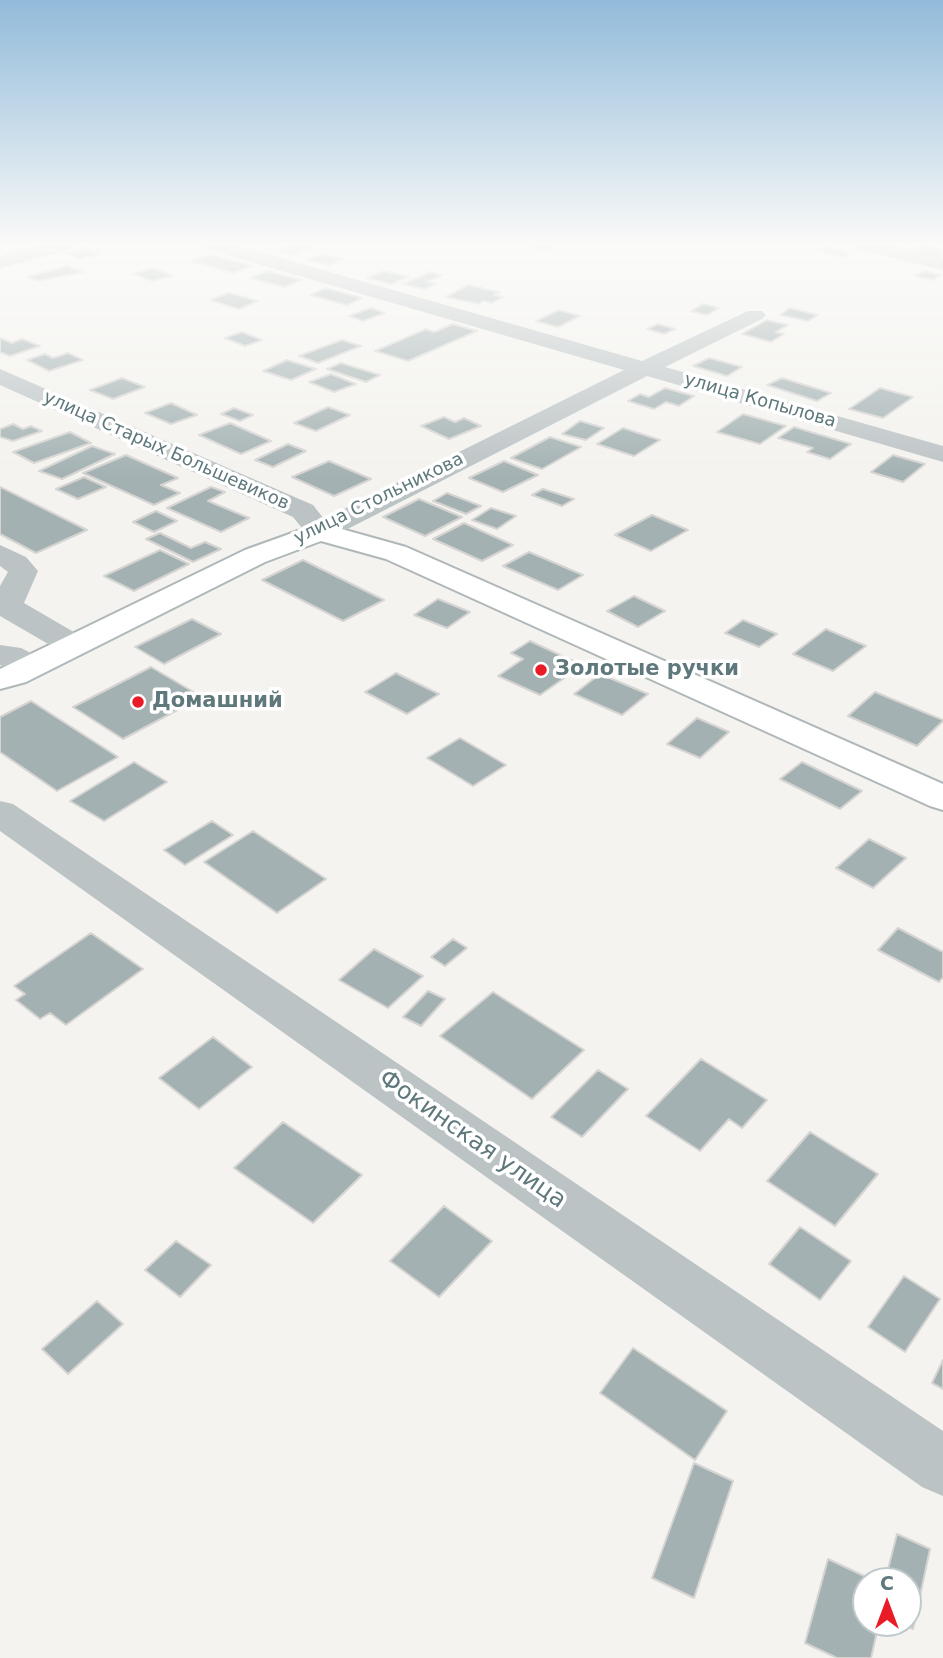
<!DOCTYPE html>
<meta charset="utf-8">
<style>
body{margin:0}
#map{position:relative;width:943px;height:1658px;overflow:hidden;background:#f4f3ef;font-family:"DejaVu Sans",sans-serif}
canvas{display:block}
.north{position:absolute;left:852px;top:1567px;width:70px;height:70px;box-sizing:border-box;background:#fff;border:2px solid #bfc9cb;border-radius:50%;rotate:0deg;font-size:19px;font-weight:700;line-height:28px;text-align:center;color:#5e787c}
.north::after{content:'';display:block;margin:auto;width:24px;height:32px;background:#e91b26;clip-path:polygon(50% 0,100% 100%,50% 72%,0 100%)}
</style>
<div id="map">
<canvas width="943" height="1658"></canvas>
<div class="north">С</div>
</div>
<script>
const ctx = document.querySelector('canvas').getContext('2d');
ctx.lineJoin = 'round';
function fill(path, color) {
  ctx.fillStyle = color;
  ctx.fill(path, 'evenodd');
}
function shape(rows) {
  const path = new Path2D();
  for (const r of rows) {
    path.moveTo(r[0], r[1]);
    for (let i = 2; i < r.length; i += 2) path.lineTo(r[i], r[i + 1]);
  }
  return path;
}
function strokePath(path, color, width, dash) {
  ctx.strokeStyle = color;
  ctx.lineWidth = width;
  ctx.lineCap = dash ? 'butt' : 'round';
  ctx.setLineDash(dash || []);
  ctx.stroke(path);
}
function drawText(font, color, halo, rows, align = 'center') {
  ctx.font = font + ' "DejaVu Sans",sans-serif';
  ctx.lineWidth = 7;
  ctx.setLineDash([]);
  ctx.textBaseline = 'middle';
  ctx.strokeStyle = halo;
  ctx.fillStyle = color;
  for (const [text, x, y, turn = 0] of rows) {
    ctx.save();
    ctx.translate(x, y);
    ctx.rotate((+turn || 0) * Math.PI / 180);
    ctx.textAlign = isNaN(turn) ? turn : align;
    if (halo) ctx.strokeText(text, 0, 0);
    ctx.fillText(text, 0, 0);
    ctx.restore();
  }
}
const building = shape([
 [292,245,304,245,313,248,292,255,277,251,292,245],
 [923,245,943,250,943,255,937,258,909,251,923,245],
 [827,247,851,253,842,257,818,251,827,247],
 [86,248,101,254,80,259,66,253,86,248],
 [210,254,252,266,233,273,190,261,210,254],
 [322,254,344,259,329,265,307,260,322,254],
 [67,266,83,272,38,281,27,277,67,266],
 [153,268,173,276,152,281,133,274,153,268],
 [267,271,302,280,284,287,250,278,267,271],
 [384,271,409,277,391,284,367,278,384,271],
 [924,271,941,275,933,280,915,276,924,271],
 [430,272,442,275,427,282,436,284,424,289,403,284,430,272],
 [468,285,500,292,494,295,503,297,492,303,483,301,479,304,446,297,468,285],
 [326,288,362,298,347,305,310,295,326,288],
 [229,293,258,301,239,309,210,300,229,293],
 [703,304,719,308,707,315,691,311,703,304],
 [371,308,385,313,363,321,349,316,371,308],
 [790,308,818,315,808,321,780,315,790,308],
 [559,310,580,316,558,327,536,321,559,310],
 [767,320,788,325,776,332,784,334,771,342,742,334,767,320],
 [453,324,477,331,408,361,375,351,426,329,434,332,453,324],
 [658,324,675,329,664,334,647,329,658,324],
 [242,332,262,340,245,346,225,338,242,332],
 [0,338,12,343,22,339,40,346,10,356,0,352,0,338],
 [342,340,361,346,318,363,299,356,342,340],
 [68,353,83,360,49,371,27,360,45,354,53,358,68,353],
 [709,358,742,367,727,376,693,366,709,358],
 [287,360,316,369,291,380,263,371,287,360],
 [341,363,380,375,366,382,327,369,341,363],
 [331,374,356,384,334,392,309,382,331,374],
 [122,378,145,387,113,399,90,390,122,378],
 [782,378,831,393,817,401,767,385,782,378],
 [665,388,694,396,679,406,666,402,654,409,628,401,640,394,649,397,665,388],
 [880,388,913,397,883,418,849,409,880,388],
 [171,403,197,415,171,424,145,413,171,403],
 [328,407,350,415,316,431,294,423,328,407],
 [234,408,253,415,240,421,221,414,234,408],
 [743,414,786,426,760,444,717,432,743,414],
 [444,417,455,422,464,418,481,426,449,439,421,426,444,417],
 [580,421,604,428,586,440,562,434,580,421],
 [230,423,271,441,241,454,199,435,230,423],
 [13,424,23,429,31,426,42,431,13,441,0,437,0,429,13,424],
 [794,427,851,444,830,459,807,452,813,448,778,438,794,427],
 [623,428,660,440,634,456,597,444,623,428],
 [70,432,91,443,34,463,13,452,70,432],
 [550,437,581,447,542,469,511,458,550,437],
 [288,444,306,451,273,467,255,460,288,444],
 [92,446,115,454,62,479,39,471,92,446],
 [126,455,178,478,161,485,180,493,154,505,83,473,126,455],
 [893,455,925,464,903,482,871,472,893,455],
 [329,461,371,479,334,496,292,477,329,461],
 [504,461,538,475,503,492,469,478,504,461],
 [84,477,106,487,78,499,56,489,84,477],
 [0,487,87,530,36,553,0,534,0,487],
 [211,487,225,492,208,501,249,518,221,532,167,508,211,487],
 [543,489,574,499,562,506,532,495,543,489],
 [447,493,481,506,466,514,433,501,447,493],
 [419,499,462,517,425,536,383,517,419,499],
 [491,508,516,516,497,529,472,520,491,508],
 [156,511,177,521,154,532,133,522,156,511],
 [652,515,688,530,651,551,615,535,652,515],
 [464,523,513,545,482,561,433,539,464,523],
 [160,533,191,548,205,542,221,549,193,562,146,539,160,533],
 [160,550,189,564,134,591,104,576,160,550],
 [529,552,583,575,558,590,503,566,529,552],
 [303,560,384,600,343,621,262,580,303,560],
 [634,596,665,611,638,627,607,611,634,596],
 [438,599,470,612,447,628,414,615,438,599],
 [192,619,221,634,164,664,135,647,192,619],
 [743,620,777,634,759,647,725,633,743,620],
 [826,629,866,646,833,671,793,654,826,629],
 [530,641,560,655,583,665,540,695,498,676,523,659,511,653,530,641],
 [151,667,202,697,123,739,73,707,151,667],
 [396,673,439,694,407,714,365,692,396,673],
 [600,674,648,694,622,715,574,694,600,674],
 [875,692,943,720,943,721,917,746,848,716,875,692],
 [31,701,118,757,57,791,0,752,0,717,31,701],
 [697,718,729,732,700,758,667,744,697,718],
 [460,738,506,765,473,786,427,758,460,738],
 [134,762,167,782,104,821,70,801,134,762],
 [802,762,862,791,840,809,780,779,802,762],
 [212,821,233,835,185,865,164,850,212,821],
 [253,831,326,879,277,913,204,862,253,831],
 [869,839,906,858,873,888,836,868,869,839],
 [898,928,943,952,943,977,939,982,878,950,898,928],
 [91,933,143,969,66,1025,50,1013,40,1019,16,1000,25,994,14,986,91,933],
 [453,939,467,948,445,966,431,957,453,939],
 [374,949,423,976,388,1008,339,980,374,949],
 [428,991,445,999,421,1026,403,1017,428,991],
 [493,992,584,1050,532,1099,440,1036,493,992],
 [213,1037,252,1067,199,1109,159,1078,213,1037],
 [701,1059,767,1100,742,1128,729,1119,700,1151,646,1116,701,1059],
 [598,1070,628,1089,582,1137,551,1117,598,1070],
 [283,1122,362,1175,313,1223,234,1168,283,1122],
 [810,1132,878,1174,835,1226,767,1181,810,1132],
 [444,1206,492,1241,439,1297,390,1261,444,1206],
 [800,1227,851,1261,820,1300,769,1264,800,1227],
 [176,1241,211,1265,180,1297,145,1270,176,1241],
 [904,1276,940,1299,905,1352,868,1327,904,1276],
 [97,1301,123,1324,68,1374,42,1349,97,1301],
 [633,1348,727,1411,695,1460,600,1393,633,1348],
 [943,1360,943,1389,932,1383,943,1360],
 [694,1463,733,1481,694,1598,652,1578,694,1463],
 [897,1534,930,1549,913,1629,901,1623,908,1623,908,1581,885,1581,897,1534],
 [828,1559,875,1581,866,1581,866,1623,879,1623,871,1658,837,1658,805,1643,828,1559]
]);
const minor = shape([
 [41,245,74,245,72,249,0,268,0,256,41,245],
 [204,245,235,245,642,361,748,311,762,311,766,315,762,319,665,367,943,446,943,462,647,376,330,538,320,541,310,538,293,517,0,385,0,369,313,505,324,519,624,370,206,249,204,245],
 [532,245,554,245,554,246,545,252,534,249,532,245],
 [855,245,889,245,943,258,943,270,857,249,855,245],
 [0,545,26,557,38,571,24,603,84,638,89,645,84,652,73,655,62,652,0,616,0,586,8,572,0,566,0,545],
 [0,645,21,648,43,659,48,666,43,673,31,676,0,665,0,645],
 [0,801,13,804,943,1431,943,1496,922,1487,0,831,0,801]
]);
const major = shape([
 [320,523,406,547,943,784,943,810,930,806,386,559,321,541,265,562,26,682,0,689,0,669,245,550,320,523]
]);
const markers = [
 [541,670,7,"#e91b26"],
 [138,702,7,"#e91b26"]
];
const farStreetnames = [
 ["улица Копылова",760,401,16],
 ["улица Старых Большевиков",166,451,24],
 ["улица Стольникова",379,499,-26]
];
const poiNames = [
 ["Золотые ручки",555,670],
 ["Домашний",152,702]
];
const nearStreetnames = [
 ["Фокинская улица",472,1140,35]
];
fill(building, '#a3b1b2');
strokePath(building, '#d5d4d2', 2);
strokePath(major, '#b0b7b9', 4);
fill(minor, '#bcc3c5');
fill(major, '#fff');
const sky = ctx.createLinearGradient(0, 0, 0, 478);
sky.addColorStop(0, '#92bbda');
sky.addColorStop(0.51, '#fafaf8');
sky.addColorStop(1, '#fafaf800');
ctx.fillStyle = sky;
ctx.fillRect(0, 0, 943, 478);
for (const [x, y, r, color] of markers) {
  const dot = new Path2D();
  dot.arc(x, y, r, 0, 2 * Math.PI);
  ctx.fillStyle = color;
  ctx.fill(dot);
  strokePath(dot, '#fff', 2.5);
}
drawText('18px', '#5e787c', '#fff', farStreetnames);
drawText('bold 21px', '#5e787c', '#fff', poiNames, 'left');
drawText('24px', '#5e787c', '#fff', nearStreetnames);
</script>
